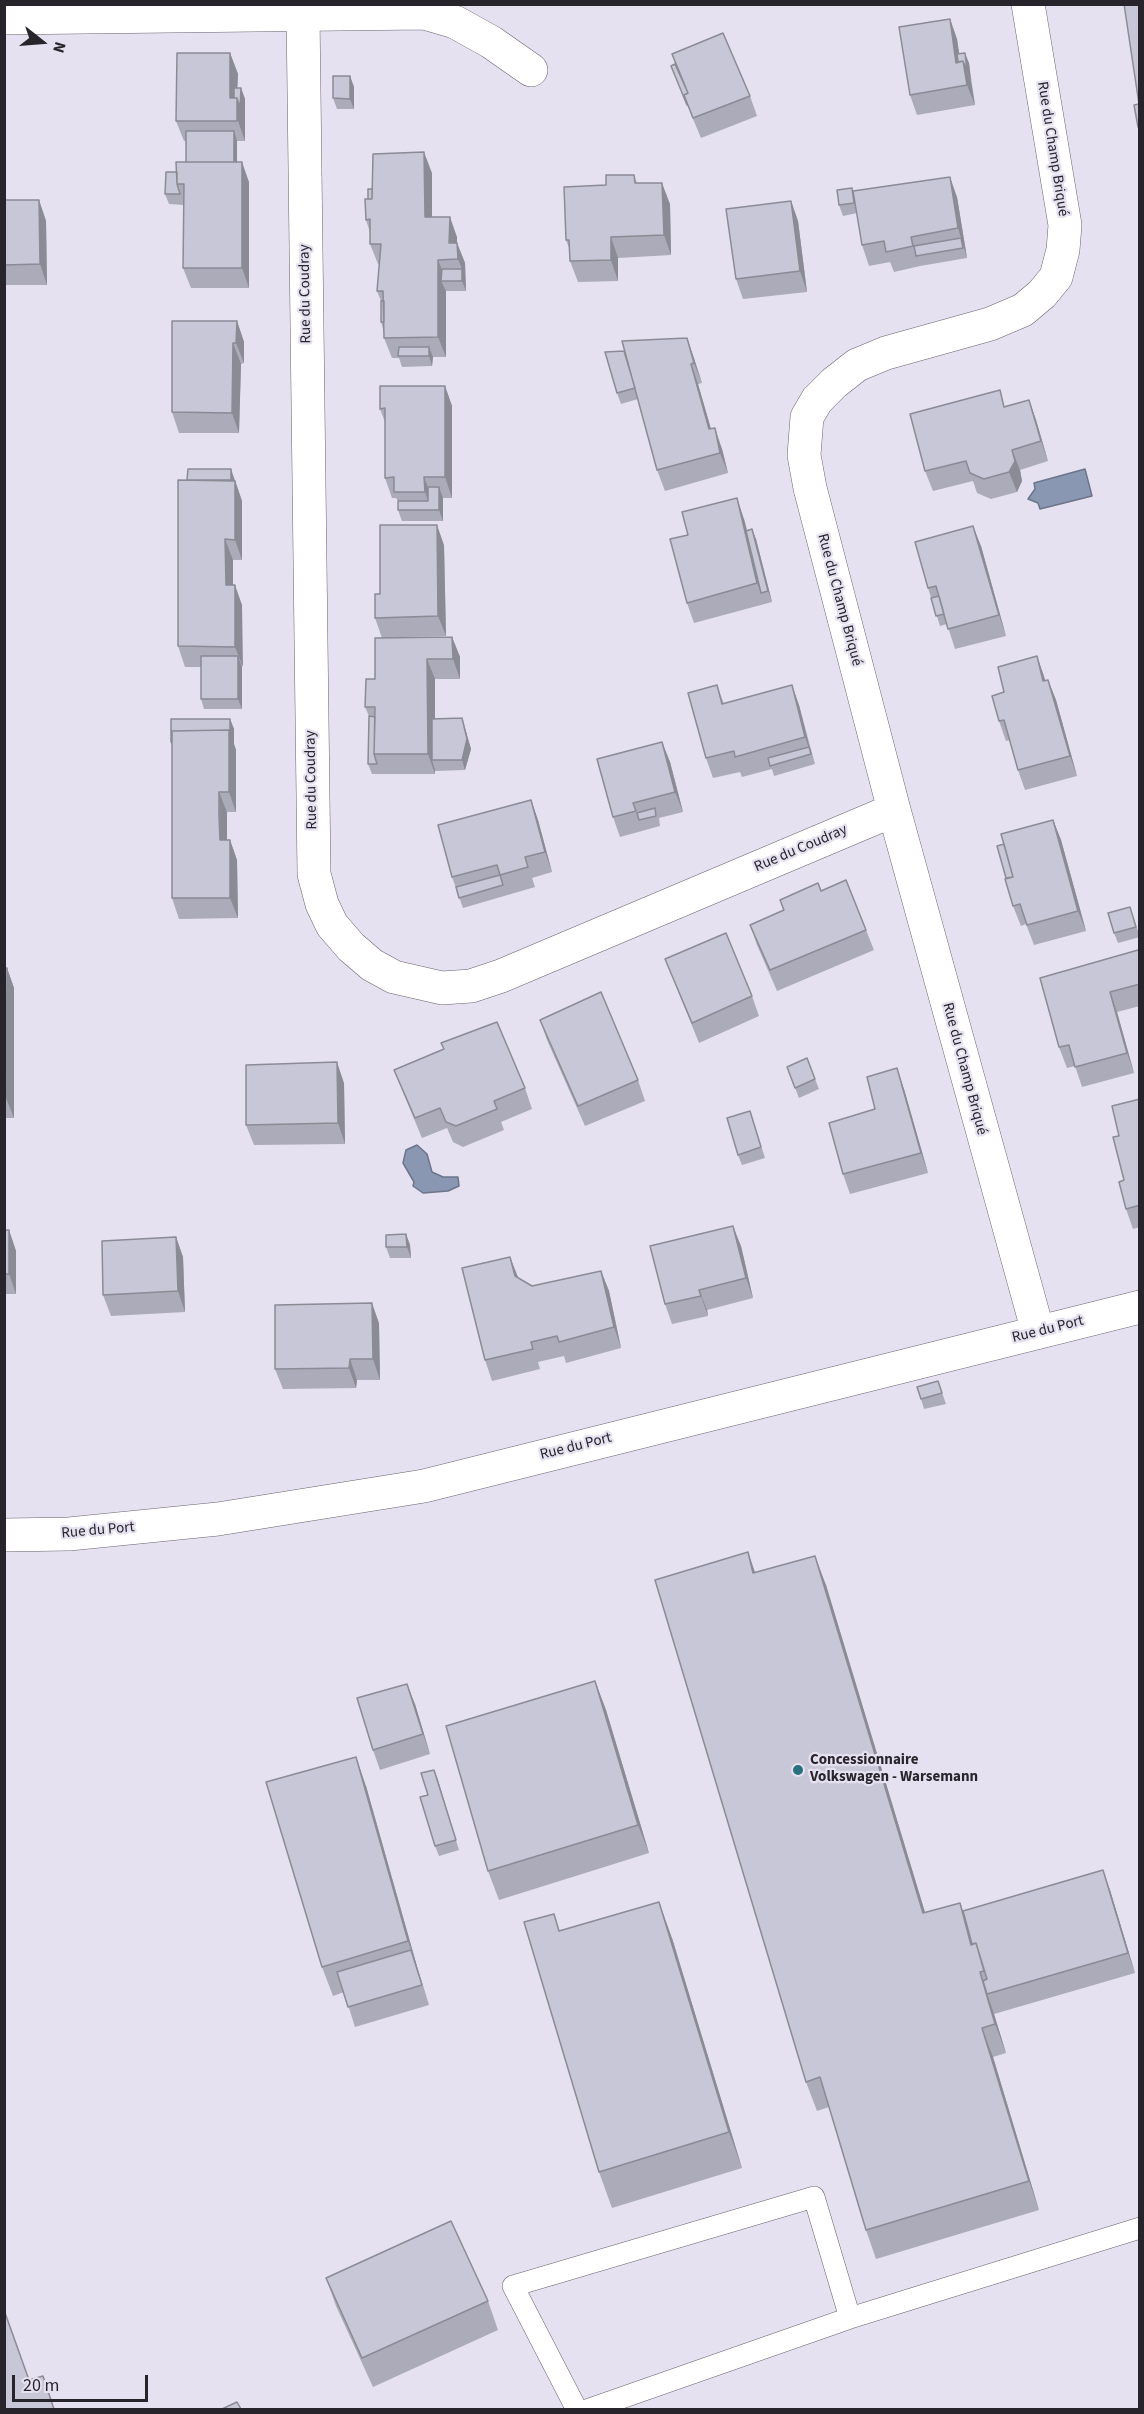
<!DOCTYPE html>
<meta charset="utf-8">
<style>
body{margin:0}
#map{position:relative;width:1144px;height:2414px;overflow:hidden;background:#e6e1f0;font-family:"Source Sans 3",sans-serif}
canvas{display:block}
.frame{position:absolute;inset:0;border:6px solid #27252b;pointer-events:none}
.north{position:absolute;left:12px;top:12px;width:60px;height:60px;-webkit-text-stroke:4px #e6e1f0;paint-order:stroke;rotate:107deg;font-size:16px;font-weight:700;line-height:24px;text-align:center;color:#27252b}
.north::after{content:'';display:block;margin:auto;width:21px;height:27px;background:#27252b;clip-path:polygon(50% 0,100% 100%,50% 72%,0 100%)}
.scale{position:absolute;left:12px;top:2375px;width:136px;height:27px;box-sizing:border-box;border:3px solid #27252b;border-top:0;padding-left:8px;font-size:18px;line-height:21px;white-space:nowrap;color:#27252b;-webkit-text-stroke:4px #e6e1f0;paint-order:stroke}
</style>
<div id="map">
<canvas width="1144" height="2414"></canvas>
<div class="frame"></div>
<div class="north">N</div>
<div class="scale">20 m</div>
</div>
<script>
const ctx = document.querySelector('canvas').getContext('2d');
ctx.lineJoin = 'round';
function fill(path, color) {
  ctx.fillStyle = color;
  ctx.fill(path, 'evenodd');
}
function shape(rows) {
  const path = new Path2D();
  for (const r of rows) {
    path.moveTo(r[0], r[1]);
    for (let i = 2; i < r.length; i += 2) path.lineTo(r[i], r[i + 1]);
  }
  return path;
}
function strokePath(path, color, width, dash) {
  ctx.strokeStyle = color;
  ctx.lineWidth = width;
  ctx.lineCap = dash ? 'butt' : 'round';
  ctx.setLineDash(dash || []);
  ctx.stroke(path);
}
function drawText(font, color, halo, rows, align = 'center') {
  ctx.font = font + ' "Source Sans 3",sans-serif';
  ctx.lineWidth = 4.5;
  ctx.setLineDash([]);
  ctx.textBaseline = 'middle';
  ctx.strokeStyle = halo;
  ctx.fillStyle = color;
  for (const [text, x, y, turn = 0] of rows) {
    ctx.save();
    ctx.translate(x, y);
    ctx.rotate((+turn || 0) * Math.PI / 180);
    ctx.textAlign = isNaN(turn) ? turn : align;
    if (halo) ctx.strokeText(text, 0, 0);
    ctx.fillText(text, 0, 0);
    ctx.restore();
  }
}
const water = shape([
 [1085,469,1092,496,1040,509,1038,503,1028,499,1035,489,1034,483,1085,469],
 [417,1145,427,1154,432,1172,443,1177,458,1177,459,1186,448,1191,423,1193,413,1186,414,1182,403,1163,406,1150,417,1145]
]);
const service = shape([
 [577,2410,513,2286,814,2197,850,2318],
 [587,2410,850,2318,1140,2228]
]);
const minor = shape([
 [1028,4,1065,225,1063,250,1056,277,1042,294,1023,310,990,324,886,353,857,365,834,383,817,400,807,417,804,455,810,488,894,810,1038,1332],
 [303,13,314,874,322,904,332,925,351,947,372,965,394,977,442,988,471,986,501,976,894,810],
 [4,18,424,13,455,22,491,42,531,70]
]);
const tertiary = shape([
 [4,1535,69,1534,218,1519,424,1486,1140,1307]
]);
const wall = shape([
 [950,19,957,39,959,54,969,63,975,105,917,115,910,95],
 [230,53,238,74,237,88,241,88,245,99,245,141,237,141,237,162,249,182,249,288,191,288,183,268,184,205,169,204,165,194,177,172,186,162,186,141,184,141,176,121],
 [672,54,750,96,757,116,701,138,671,66,675,64],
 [350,76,354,87,354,109,337,109,333,98],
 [432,173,432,217,457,237,457,243,465,263,466,291,446,291,446,357,433,357,432,366,402,367,399,358,392,358,384,338,384,332,381,322,381,301,377,291,379,264,378,264,370,244,370,232,366,220,368,199,372,189],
 [634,175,637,183,670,204,671,255,618,258,618,281,578,282,570,261,570,250,566,240,606,185],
 [852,188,854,194,957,197,967,258,920,266,894,272,890,262,869,266,862,245,857,213,843,216,839,205],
 [4,200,39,200,46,221,47,285,4,285],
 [791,201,798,221,807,292,743,299,736,279],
 [237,321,244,342,244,363,241,364,239,433,179,433,172,412],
 [687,338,702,383,698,384,711,429,722,449,728,473,665,491,657,470,638,399,621,404,617,393,624,351],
 [445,386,452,406,452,498,443,498,443,521,402,521,398,510,398,501,396,498,392,498,385,478,385,422,380,409],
 [1029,400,1036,420,1048,461,1020,470,1022,481,1017,492,991,499,977,493,973,481,933,491,925,471,1005,406],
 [235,480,242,501,242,560,233,560,233,585,242,605,242,709,204,709,201,699,201,667,185,667,178,646],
 [744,519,747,530,756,539,772,602,694,623,687,603],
 [444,545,446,636,402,637,452,637,460,657,460,679,435,679,435,719,462,718,471,749,465,770,435,771,435,770,435,774,372,774,368,764,369,716,365,707,375,679,382,638,375,618,380,594],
 [981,546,1006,636,955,649,947,624,940,626,928,588],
 [1037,656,1045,681,1048,680,1056,700,1077,776,1025,790,1018,770,1010,740,1006,741,999,721,1004,692],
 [717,685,724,704,799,705,815,764,774,776,772,769,742,777,740,772,713,778,706,758],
 [230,719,234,729,234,744,236,750,236,812,227,812,227,840,230,840,237,860,238,918,179,919,172,898,172,745,171,742],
 [662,742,670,762,683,812,659,818,660,826,620,837,613,817],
 [531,800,538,820,552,872,532,878,535,887,463,908,452,877],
 [1053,820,1061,840,1086,931,1034,945,1026,924,1021,926,1013,906,1006,878,1004,844],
 [821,891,866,930,874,950,777,991,757,945,750,925,783,910,780,900],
 [1130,907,1140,937,1118,943,1114,933],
 [1140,954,1140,1006,1117,1012,1134,1073,1082,1087,1075,1066,1067,1068,1059,1047],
 [665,959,752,996,759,1016,699,1043],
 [4,968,7,968,14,988,14,1118,4,1118],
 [540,1020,638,1080,645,1101,585,1126,547,1040],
 [444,1049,525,1088,532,1109,501,1122,504,1130,463,1147,453,1142,447,1128,422,1138,402,1090,394,1070],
 [787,1067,815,1079,819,1089,799,1098],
 [344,1083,345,1144,254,1145,246,1125],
 [904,1089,928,1173,850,1194,843,1174,875,1109],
 [1140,1099,1140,1227,1133,1229,1126,1209,1124,1180,1119,1136],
 [750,1111,765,1158,742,1165,738,1155],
 [4,1230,9,1230,16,1251,16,1294,4,1294],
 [406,1234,410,1245,411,1258,390,1258,386,1247],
 [176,1237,183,1257,185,1312,111,1316,103,1295],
 [741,1246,753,1298,707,1310,708,1316,672,1324,665,1304],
 [601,1271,609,1291,621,1348,566,1363,564,1356,538,1362,540,1369,492,1381,485,1360,518,1278,532,1286],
 [379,1323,380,1380,357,1380,356,1388,283,1389,275,1369],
 [938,1381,946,1404,924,1409,921,1399],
 [748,1552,755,1573,826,1585,925,1913,960,1903,963,1911,1110,1890,1135,1973,994,2014,1006,2053,993,2057,1039,2210,876,2259,866,2230,829,2107,817,2111,806,2082],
 [595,1681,606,1710,649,1853,499,1900,488,1871],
 [415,1704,430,1754,380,1770,373,1750],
 [434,1770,459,1850,439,1856,435,1846],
 [366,1786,418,1970,429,2005,355,2027,344,1992,333,1996,322,1967],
 [560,1931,672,1938,742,2168,612,2208,599,2172],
 [326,2278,488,2301,498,2330,373,2387,336,2306]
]);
const shadedWall = shape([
 [950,19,957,39,962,72,956,63],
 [230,53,238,74,237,99,241,88,245,99,245,141,230,98],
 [965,53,969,63,971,82,967,71],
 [963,61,971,82,975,105,967,85],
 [350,76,354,87,354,109,350,99],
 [234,131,237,141,237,182,234,172],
 [424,152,432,173,432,238,425,217],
 [242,162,249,182,249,288,242,268],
 [950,177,957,197,967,258,958,228],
 [662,183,670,204,671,255,664,235],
 [39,200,46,221,47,285,40,264],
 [791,201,798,221,807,292,800,271],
 [450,217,457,237,457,259,449,243],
 [611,237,618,258,618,281,611,260],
 [457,243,465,263,466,291,462,281,462,269,458,259],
 [438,260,446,280,441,281,446,291,446,357,438,337],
 [237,321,244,342,244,363,236,343],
 [687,338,694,358,702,383,694,363],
 [233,343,241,364,239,433,232,413],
 [429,347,433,357,432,366,429,356],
 [691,364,698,384,717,450,709,429],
 [445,386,452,406,452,498,445,477],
 [1029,400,1036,420,1048,461,1041,441],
 [715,428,722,449,728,473,720,453],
 [1012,450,1020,470,1022,481,1017,492,1009,472],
 [231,469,242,501,242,560,235,540,231,490],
 [424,477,432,498,432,512,425,492],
 [439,487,443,498,443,521,439,510],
 [737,498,744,519,762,592,761,593,757,583],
 [437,525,444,545,446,636,438,616],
 [973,526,981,546,1006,636,999,615],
 [752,529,756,539,772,602,768,591],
 [225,539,233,560,233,605,226,585],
 [235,585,242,605,243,667,235,647],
 [452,637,460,657,460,679,453,659],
 [238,656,242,667,242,709,238,699],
 [1037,656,1044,676,1051,701,1043,681],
 [427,659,435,679,435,760,432,760,435,770,435,774,428,754],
 [1048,680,1056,700,1077,776,1070,756],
 [792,685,799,705,812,757,805,737],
 [462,718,471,749,465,770,462,760],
 [230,719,234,729,234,744,236,750,236,812,229,792,229,730],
 [662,742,670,762,683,812,675,792],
 [219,792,227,812,227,860,220,840],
 [531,800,538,820,552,872,545,852],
 [1053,820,1061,840,1086,931,1078,911],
 [230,840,237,860,238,918,230,898],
 [7,968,14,988,14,1118,6,1098],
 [1110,992,1117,1012,1134,1073,1127,1053],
 [337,1062,344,1083,345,1144,338,1123],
 [897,1068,904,1089,928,1173,921,1153],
 [733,1226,741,1246,753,1298,746,1278],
 [9,1230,16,1251,16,1294,9,1274],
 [406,1234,410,1245,411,1258,407,1247],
 [176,1237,183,1257,185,1312,178,1291],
 [510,1257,518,1277,522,1296,515,1276],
 [601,1271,609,1291,621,1348,614,1327],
 [699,1290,707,1310,708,1316,701,1296],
 [372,1303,379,1323,380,1380,373,1359],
 [350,1359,357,1380,356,1388,349,1368],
 [748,1552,758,1581,753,1573],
 [815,1556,826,1585,934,1942,923,1913],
 [595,1681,606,1710,649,1853,638,1825],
 [407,1684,415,1704,430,1754,423,1734],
 [356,1757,366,1786,418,1970,429,2005,408,1941],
 [434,1770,438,1780,459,1850,456,1840],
 [1103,1870,1110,1890,1135,1973,1128,1953],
 [659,1902,672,1938,742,2168,729,2132],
 [980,1972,994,2014,1006,2053,995,2024],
 [982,2028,993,2057,1039,2210,1029,2181]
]);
const building = shape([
 [1124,4,1140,4,1140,127,1138,127,1134,105,1139,104,1124,4],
 [950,19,956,63,963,61,967,85,910,95,899,27,950,19],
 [723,33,750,96,693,118,684,95,688,93,672,54,723,33],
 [177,53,230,53,230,98,237,98,237,121,176,121,177,53],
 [965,53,967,71,963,61,958,62,957,54,965,53],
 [675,64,688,93,684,95,687,105,671,66,675,64],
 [333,76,350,76,350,99,333,98,333,76],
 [234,88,241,88,240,108,237,98,234,98,234,88],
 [186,131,234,131,234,162,186,162,186,131],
 [424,152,425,217,450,217,449,243,457,243,458,259,438,260,438,337,384,338,383,291,377,291,381,244,370,244,370,219,366,220,365,199,372,199,373,154,424,152],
 [176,162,242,162,242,268,183,268,184,184,177,184,176,162],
 [166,172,177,172,177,184,180,194,165,194,166,172],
 [606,175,634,175,635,183,662,183,664,235,611,237,611,260,570,261,569,240,566,240,564,187,606,185,606,175],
 [950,177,958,228,911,237,913,246,886,252,884,241,862,245,853,191,950,177],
 [852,188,854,203,839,205,837,190,852,188],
 [368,189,372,189,372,199,368,199,368,189],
 [4,200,39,200,40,264,4,265,4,200],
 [791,201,800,271,736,279,726,209,791,201],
 [961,238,963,248,916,256,914,246,961,238],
 [442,269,462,269,462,281,441,281,442,269],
 [381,301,384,301,384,322,381,322,381,301],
 [172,321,237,321,236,343,233,343,232,413,172,412,172,321],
 [687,338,694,363,691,364,709,429,715,428,720,453,657,470,622,341,687,338],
 [399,347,429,347,429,356,398,356,399,347],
 [624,351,635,388,617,393,605,352,624,351],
 [380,386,445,386,445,477,424,477,425,492,394,492,394,477,385,478,385,408,380,409,380,386],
 [1000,390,1004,407,1029,400,1041,441,1012,450,1015,461,1009,472,984,479,970,473,966,461,925,471,910,414,1000,390],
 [188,469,231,469,231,480,187,480,188,469],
 [178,480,235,481,235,540,225,539,226,585,235,585,235,647,178,646,178,480],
 [428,487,439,487,439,510,398,510,398,501,428,501,428,487],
 [737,498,757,583,687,603,670,539,688,535,682,512,737,498],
 [380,525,437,525,438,616,375,618,375,594,380,594,380,525],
 [973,526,999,615,948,629,936,586,928,588,915,542,973,526],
 [752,529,768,591,761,593,746,531,752,529],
 [939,596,944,614,936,616,931,598,939,596],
 [452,637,453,659,427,659,428,754,374,754,375,707,365,707,366,679,375,679,375,638,452,637],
 [201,656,238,656,238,699,201,699,201,656],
 [1037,656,1043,681,1048,680,1070,756,1018,770,1004,720,999,721,992,696,1004,692,998,667,1037,656],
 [717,685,722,704,792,685,805,737,735,757,734,751,706,758,688,693,717,685],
 [369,716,375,717,374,754,377,764,368,764,369,716],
 [462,718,467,739,462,760,432,760,432,719,462,718],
 [171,719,230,719,230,734,229,730,172,731,172,742,171,742,171,719],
 [229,730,229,792,219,792,219,816,220,840,230,840,230,898,172,898,172,731,229,730],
 [662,742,675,792,633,803,636,811,613,817,597,759,662,742],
 [809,747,811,754,770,766,768,758,809,747],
 [531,800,545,852,525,857,528,867,500,875,497,865,452,877,438,825,531,800],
 [655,808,656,816,639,820,637,813,655,808],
 [1053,820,1078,911,1027,925,1020,904,1013,906,1005,879,1013,877,1001,834,1053,820],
 [1004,844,1013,877,1006,878,997,846,1004,844],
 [500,875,503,885,459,898,456,887,500,875],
 [846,880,866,930,770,970,750,925,784,910,780,900,818,883,821,891,846,880],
 [1130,907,1136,927,1114,933,1108,913,1130,907],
 [726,933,752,996,692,1023,665,959,726,933],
 [1138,950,1140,955,1140,984,1110,992,1127,1053,1075,1067,1069,1045,1059,1047,1040,978,1138,950],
 [4,968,7,968,6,1098,4,1098,4,968],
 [601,992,638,1080,578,1106,540,1020,601,992],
 [497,1022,525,1088,494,1101,497,1109,456,1126,446,1122,440,1108,415,1118,394,1070,444,1049,441,1043,497,1022],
 [807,1058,815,1079,795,1088,787,1067,807,1058],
 [337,1062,338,1123,246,1125,246,1065,337,1062],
 [897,1068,921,1153,843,1174,829,1123,875,1109,867,1077,897,1068],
 [1140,1099,1140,1205,1126,1209,1119,1182,1124,1180,1113,1137,1119,1136,1112,1106,1140,1099],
 [750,1111,761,1147,738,1155,727,1118,750,1111],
 [733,1226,746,1278,699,1290,701,1296,665,1304,650,1246,733,1226],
 [4,1230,9,1230,9,1274,4,1274,4,1230],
 [406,1234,407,1247,386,1247,386,1235,406,1234],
 [176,1237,178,1291,103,1295,102,1241,176,1237],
 [510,1257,515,1276,532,1286,601,1271,614,1327,559,1342,557,1336,531,1342,533,1349,485,1360,462,1268,510,1257],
 [372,1303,373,1359,350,1359,349,1368,275,1369,275,1305,372,1303],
 [938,1381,942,1393,921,1399,917,1387,938,1381],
 [748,1552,753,1573,815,1556,923,1913,960,1903,971,1945,976,1943,984,1971,980,1972,995,2024,982,2028,1029,2181,866,2230,820,2077,806,2082,655,1580,748,1552],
 [595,1681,638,1825,488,1871,446,1726,595,1681],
 [407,1684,423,1734,373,1750,357,1698,407,1684],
 [356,1757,408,1941,322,1967,266,1782,356,1757],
 [434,1770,456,1840,435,1846,420,1797,428,1795,421,1773,434,1770],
 [1103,1870,1128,1953,987,1994,983,1981,987,1979,976,1943,972,1944,963,1911,1103,1870],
 [659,1902,729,2132,599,2172,524,1922,554,1914,559,1931,659,1902],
 [411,1950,422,1985,348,2007,337,1972,411,1950],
 [451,2221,488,2301,362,2358,326,2278,451,2221],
 [4,2310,29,2380,43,2376,54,2409,4,2409,4,2310],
 [237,2402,241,2409,222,2409,237,2402]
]);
const markers = [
 [798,1770,6,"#28707b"]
];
const streetNames = [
 ["Rue du Champ Briqué",1052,149,81],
 ["Rue du Coudray",306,294,-91],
 ["Rue du Champ Briqué",839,600,75],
 ["Rue du Coudray",312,780,-91],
 ["Rue du Coudray",801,849,-23],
 ["Rue du Champ Briqué",964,1069,75],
 ["Rue du Port",1048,1330,-14],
 ["Rue du Port",576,1447,-14],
 ["Rue du Port",98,1531,-5]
];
const poiNames = [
 ["Concessionnaire",810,1761],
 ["Volkswagen - Warsemann",810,1778]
];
fill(water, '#8a97b3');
strokePath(water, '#6c758a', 1.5);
strokePath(service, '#67626f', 22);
strokePath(minor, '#67626f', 34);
strokePath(tertiary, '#67626f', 34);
strokePath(service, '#fff', 21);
strokePath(minor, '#fff', 33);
strokePath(tertiary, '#fff', 33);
fill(wall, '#ababb9');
fill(shadedWall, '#8b8b96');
fill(building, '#c7c7d7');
strokePath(building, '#8b8b96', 1.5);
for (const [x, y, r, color] of markers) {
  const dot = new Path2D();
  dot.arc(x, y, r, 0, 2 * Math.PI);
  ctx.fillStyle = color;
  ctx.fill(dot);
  strokePath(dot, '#e6e1f0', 2);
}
drawText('15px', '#27252b', '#e6e1f0', streetNames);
drawText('bold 15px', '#27252b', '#e6e1f0', poiNames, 'left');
</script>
